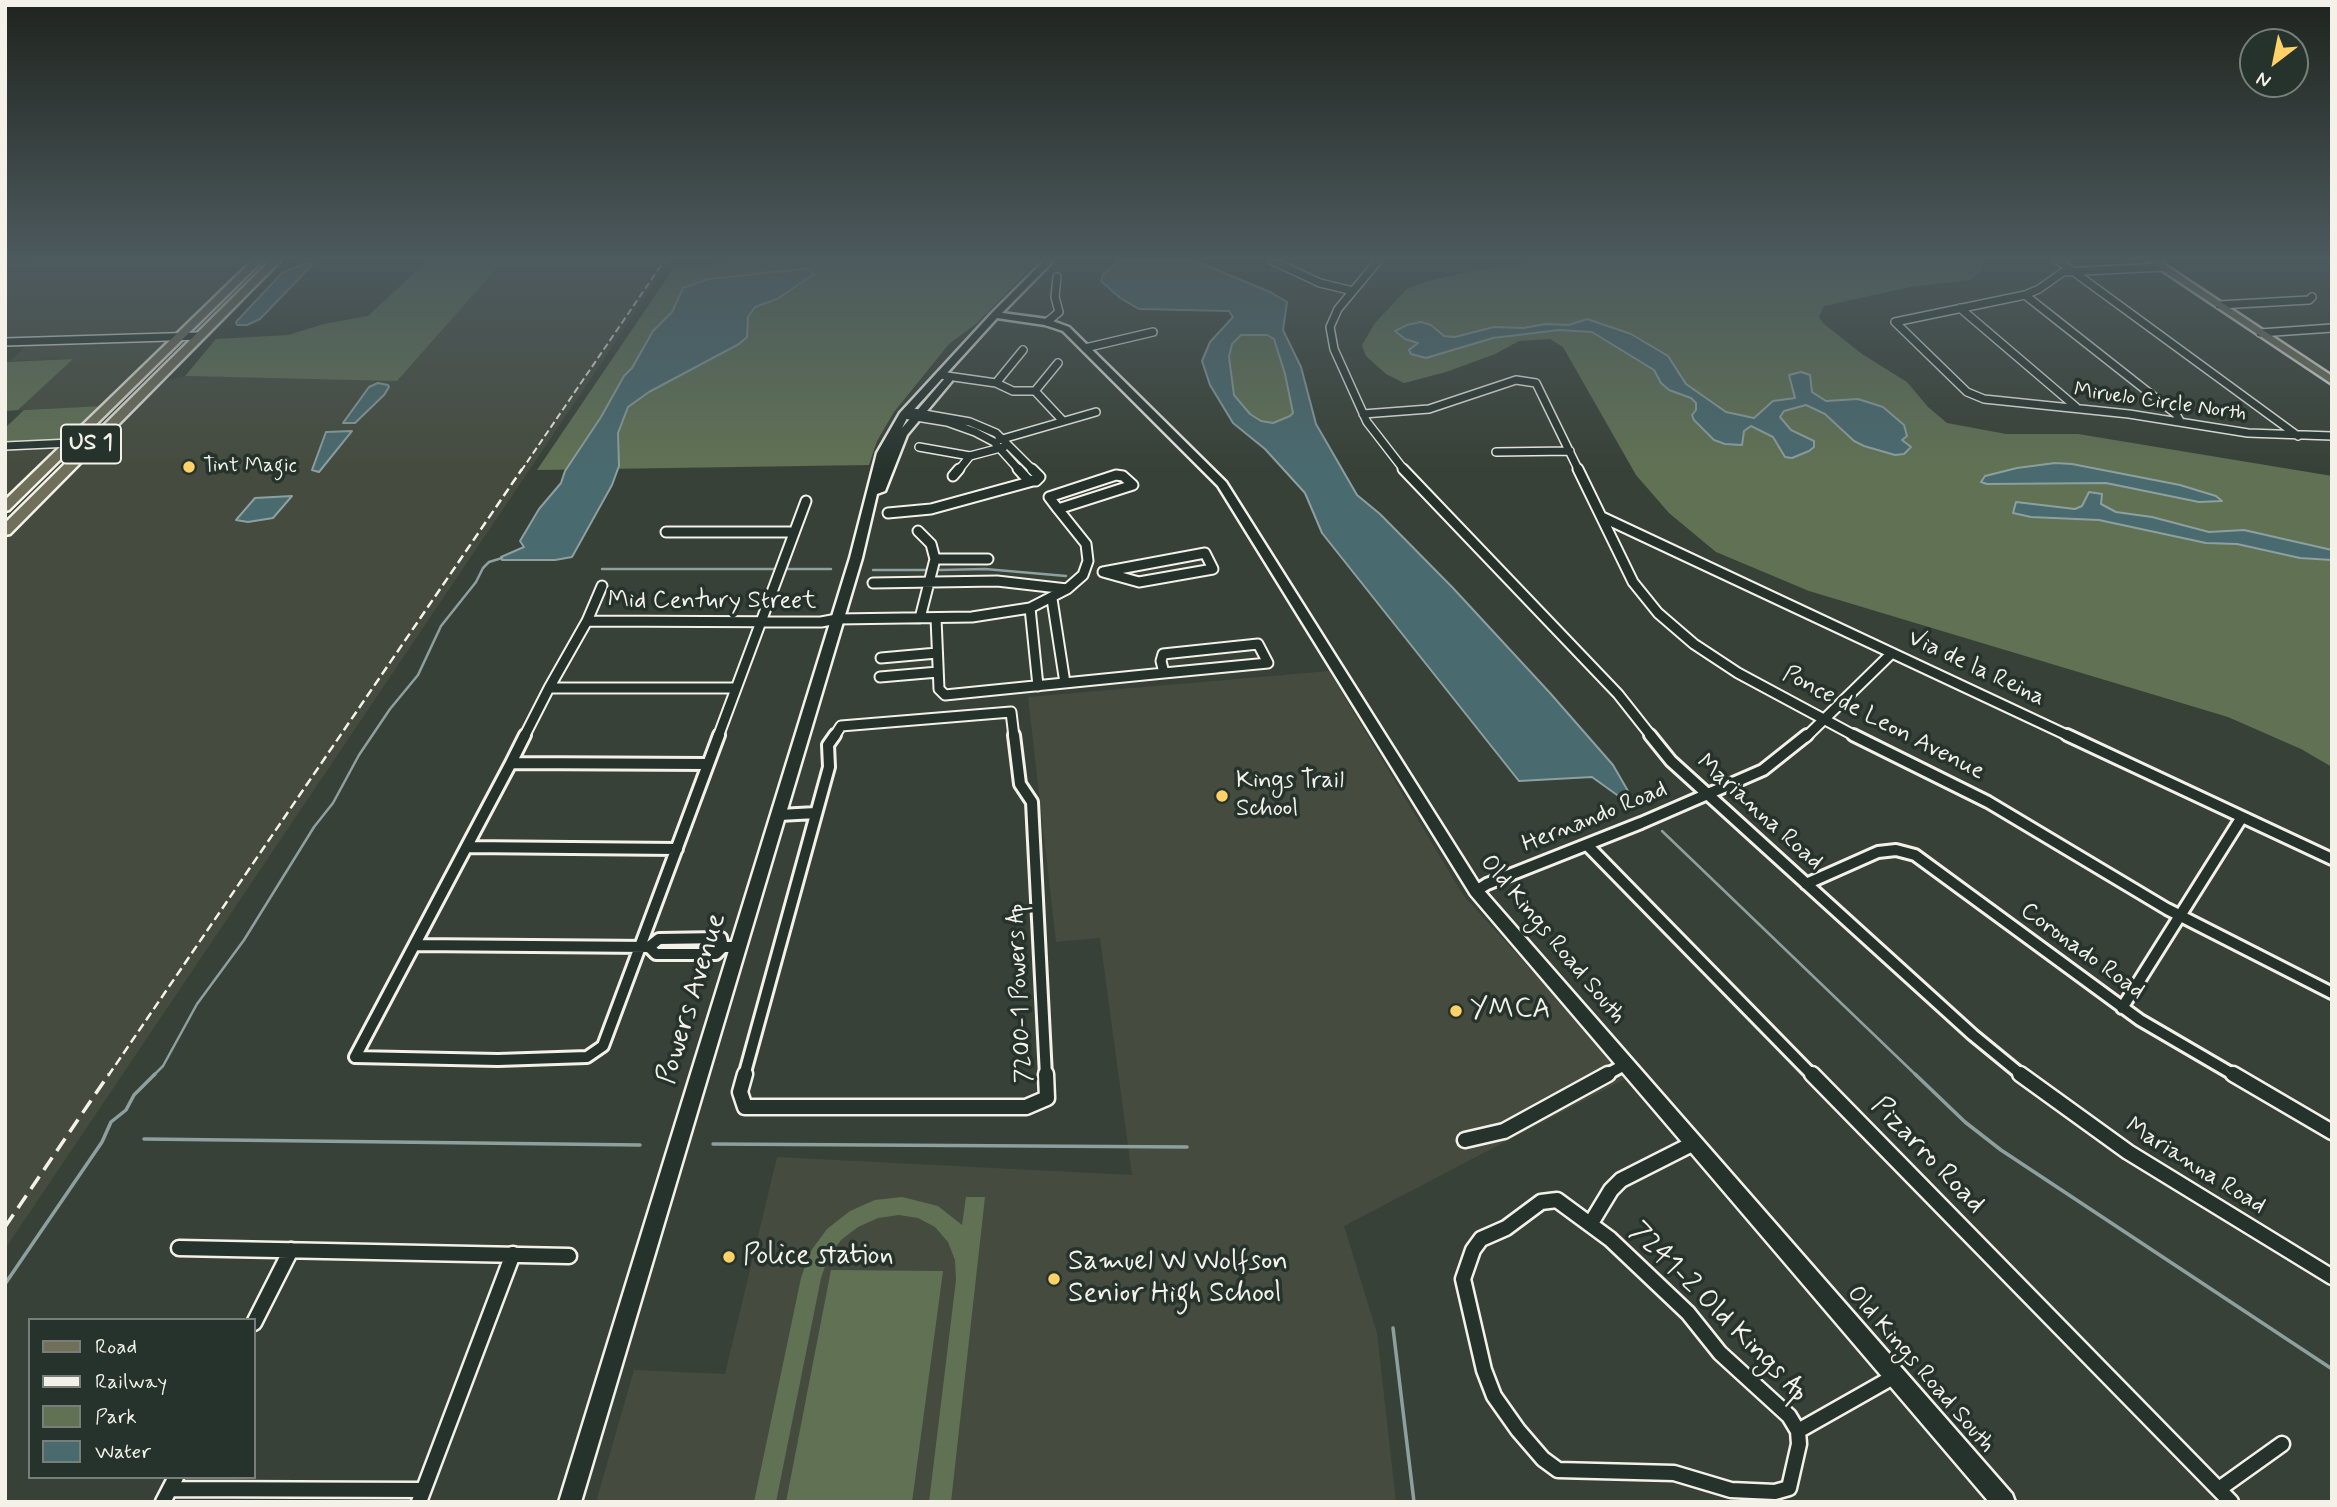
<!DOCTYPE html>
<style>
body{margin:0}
#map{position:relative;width:2337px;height:1507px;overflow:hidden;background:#384137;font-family:Mynerve,sans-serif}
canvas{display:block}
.frame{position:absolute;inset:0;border:7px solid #f4f1e8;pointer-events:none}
.legend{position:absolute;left:28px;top:1318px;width:228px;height:161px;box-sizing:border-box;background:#26332d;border:2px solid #787f78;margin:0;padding:9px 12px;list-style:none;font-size:21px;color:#f4f1e8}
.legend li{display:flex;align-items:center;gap:14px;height:35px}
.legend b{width:35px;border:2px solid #787f78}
.north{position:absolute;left:2239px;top:28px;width:70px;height:70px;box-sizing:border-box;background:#26332d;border:2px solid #787f78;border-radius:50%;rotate:212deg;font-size:19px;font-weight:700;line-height:28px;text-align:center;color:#f4f1e8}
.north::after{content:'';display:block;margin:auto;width:24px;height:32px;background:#ffd166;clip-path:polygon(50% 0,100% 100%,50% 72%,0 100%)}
</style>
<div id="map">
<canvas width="2337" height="1507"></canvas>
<div class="frame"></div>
<ul class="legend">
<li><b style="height:9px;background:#706f59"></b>Road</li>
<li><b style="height:9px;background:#f4f1e8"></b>Railway</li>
<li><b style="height:19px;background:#617254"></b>Park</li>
<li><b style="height:19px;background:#496a6f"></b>Water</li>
</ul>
<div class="north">N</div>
</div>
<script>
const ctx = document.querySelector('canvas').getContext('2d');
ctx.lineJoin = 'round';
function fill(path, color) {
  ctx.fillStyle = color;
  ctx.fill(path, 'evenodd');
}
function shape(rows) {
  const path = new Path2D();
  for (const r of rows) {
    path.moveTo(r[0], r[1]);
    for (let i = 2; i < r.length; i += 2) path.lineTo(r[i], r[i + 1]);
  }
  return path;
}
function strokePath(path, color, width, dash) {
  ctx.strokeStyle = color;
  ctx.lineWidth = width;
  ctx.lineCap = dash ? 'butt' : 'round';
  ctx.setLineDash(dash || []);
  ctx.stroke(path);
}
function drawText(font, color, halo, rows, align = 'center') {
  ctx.font = font + ' Mynerve,sans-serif';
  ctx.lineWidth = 7;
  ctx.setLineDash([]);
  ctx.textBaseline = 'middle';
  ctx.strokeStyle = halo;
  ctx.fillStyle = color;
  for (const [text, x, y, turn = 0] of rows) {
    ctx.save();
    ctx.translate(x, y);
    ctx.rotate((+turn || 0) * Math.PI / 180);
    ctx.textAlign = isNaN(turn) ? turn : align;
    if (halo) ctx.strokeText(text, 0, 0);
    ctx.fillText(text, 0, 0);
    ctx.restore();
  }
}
const built = shape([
 [95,261,250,261,189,322,173,334,5,340,5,263],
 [503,261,670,261,5,1249,5,540,159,382,185,376,397,380],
 [168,338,170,341,104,406,18,410,72,359,10,361,30,342],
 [52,447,54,448,5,500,5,448],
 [1329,671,1463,895,1629,1077,1344,1226,1377,1333,1396,1502,596,1502,634,1370,725,1374,777,1157,1132,1175,1100,938,1056,942,1028,697]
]);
const green = shape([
 [427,261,503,261,397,381,185,376,216,339,288,335,324,324,368,316],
 [764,261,1038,261,977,323,949,344,894,412,877,441,869,465,537,470,675,266],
 [1543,261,1983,261,1981,272,1970,280,1910,287,1824,306,1819,317,1823,323,1862,354,1907,382,1928,407,1947,423,2006,434,2078,434,2332,476,2332,767,2301,749,2228,717,1809,591,1716,552,1669,513,1636,475,1563,347,1550,339,1519,341,1495,354,1446,372,1404,383,1386,374,1366,356,1362,345,1375,323,1407,289,1428,281,1486,268],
 [1241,335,1267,335,1274,339,1285,374,1293,414,1290,416,1273,423,1261,421,1250,414,1234,395,1229,357,1232,343],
 [73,359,18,410,5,411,5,362],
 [102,406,65,440,5,444,5,428,24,410],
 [902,1197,938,1206,962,1225,966,1197,985,1197,951,1502,929,1502,956,1280,955,1260,948,1242,935,1227,918,1218,899,1215,878,1218,858,1227,841,1240,828,1258,821,1278,776,1502,754,1502,801,1278,810,1252,827,1229,850,1211,875,1200],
 [831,1270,943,1271,912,1502,786,1502]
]);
const water = shape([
 [1118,261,1196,261,1270,292,1287,302,1283,330,1301,367,1316,424,1357,495,1380,514,1453,588,1550,693,1613,765,1628,791,1630,802,1624,800,1592,777,1519,781,1322,533,1305,493,1265,449,1233,423,1210,385,1202,361,1210,342,1233,317,1229,311,1139,309,1120,298,1101,281,1103,275,1118,261],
 [1241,335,1267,335,1274,339,1285,374,1293,413,1290,416,1273,423,1261,421,1250,414,1234,395,1229,357,1232,344,1241,335],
 [306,263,313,264,260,319,247,325,237,325,236,322,282,273,306,263],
 [805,269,814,274,777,299,755,307,748,317,747,337,739,344,649,392,628,407,618,433,619,466,612,485,572,557,555,560,502,560,501,557,524,547,520,541,539,509,561,483,565,471,601,417,624,376,632,368,653,331,672,312,683,288,708,279,805,269],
 [1587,319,1631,334,1668,356,1686,384,1726,412,1754,418,1773,401,1795,398,1789,375,1801,372,1810,375,1812,392,1826,401,1858,399,1883,407,1904,425,1907,436,1902,440,1911,447,1904,454,1895,455,1864,446,1854,441,1825,414,1806,405,1784,411,1780,417,1791,430,1814,441,1814,447,1809,451,1792,458,1785,457,1773,437,1751,426,1744,431,1742,445,1725,444,1714,440,1694,420,1692,415,1696,410,1696,403,1691,398,1669,390,1661,383,1654,370,1592,332,1559,330,1493,338,1426,358,1411,354,1409,350,1418,343,1405,339,1395,331,1407,325,1421,322,1431,325,1444,336,1455,337,1494,327,1523,328,1546,324,1569,325,1587,319],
 [378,383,388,385,389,387,384,395,355,423,343,423,369,387,378,383],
 [352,431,319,472,312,470,326,432,352,431],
 [2055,463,2072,464,2180,485,2216,496,2222,501,2199,502,2106,483,1987,484,1981,482,1985,476,2017,468,2055,463],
 [2089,492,2102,494,2101,504,2116,512,2152,517,2209,532,2244,530,2332,550,2332,560,2300,558,2237,544,2206,543,2099,520,2031,517,2013,513,2016,502,2075,509,2082,506,2089,492],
 [292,496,273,518,248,522,236,520,255,498,292,496]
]);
const streamFar1 = shape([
 [602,569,831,569],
 [873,570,926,570],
 [940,570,985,569,1066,576],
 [1662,831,1917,1076],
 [153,1076,163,1066,197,1004,244,940,314,827,333,803,359,755,390,709,418,675,441,626,476,582,483,568,489,562,502,558]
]);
const stream = shape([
 [1915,1074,1965,1122,2001,1150,2332,1369],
 [144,1139,640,1145],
 [713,1144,1187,1147],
 [5,1284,102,1142,111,1122,126,1110,134,1095,155,1074],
 [1393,1328,1414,1502]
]);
const streetFar3 = shape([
 [1273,261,1320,283,1353,291],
 [1378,261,1338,309,1330,327,1334,349,1367,422,1405,471],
 [2059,261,2298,436],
 [2163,267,2063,272,2039,289,2025,295,1895,322,1967,392,1984,399,2129,414,2248,433,2332,436],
 [2025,295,2176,414,2180,421],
 [2219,305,2309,300,2312,297],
 [1960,308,2076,407],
 [1047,322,1059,312,1055,297,1057,277],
 [2260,333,2332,328],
 [5,342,200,336],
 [1085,348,1153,332],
 [940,375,996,383,1013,391,1035,391,1063,421],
 [996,383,1023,350],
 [1035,391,1058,363],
 [907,411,970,422,996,433,1034,471],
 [1363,414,1429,409,1516,380,1536,383,1579,471],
 [904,415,947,422,975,432,994,442,1020,471],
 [999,440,1096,412],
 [5,446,93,442],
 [919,447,970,456,1004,447],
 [1496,452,1570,451],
 [958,471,970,456]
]);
const streetFar2 = shape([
 [1018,469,1028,480,1036,481,1040,477,1032,469],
 [1403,469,1618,694,1652,737],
 [1578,469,1633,582,1658,613,1694,644,1738,673,1857,737],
 [1116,475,1123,476,1133,485,1058,509,1049,497,1116,475],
 [953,476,959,469],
 [888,513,931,509,1033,481],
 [1602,517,2071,737],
 [918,531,931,544,935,559,920,618],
 [666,532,794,532],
 [1205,553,1213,569,1139,582,1103,572,1205,553],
 [935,559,988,559],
 [873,583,997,581,1067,589],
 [602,586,587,621,549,688,736,688],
 [1052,599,1065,683],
 [1030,608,1038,686],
 [936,618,939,689,945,695,1164,673],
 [587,621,821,622,837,619,972,617,1030,608,1067,589,1083,575,1088,561,1086,544,1058,509],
 [1258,644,1268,663,1164,673,1161,661,1163,654,1258,644],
 [881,658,937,653],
 [880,677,938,672],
 [524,737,549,688],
 [718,737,806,501],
 [834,737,841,726,1011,712,1014,737],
 [1806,737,1892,653]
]);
const streetFar1 = shape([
 [525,735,511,763,708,764],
 [1014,735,1020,784,1032,802,1046,1076],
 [1650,735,1671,761,1973,1035,2023,1076],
 [1853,735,1988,802,2167,909,2332,993],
 [2067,735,2332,859],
 [511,763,355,1057,498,1060,587,1057,603,1046,719,735],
 [779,815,816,813],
 [1587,845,1813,1076],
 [467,847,677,849],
 [1806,884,1878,852,1896,850,1915,855,2140,1020,2236,1076],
 [1476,891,1487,884,1641,823,1763,770,1807,735],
 [415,945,649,947,656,954,716,954,723,947,738,947],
 [649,947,659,939,721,938,723,947],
 [2122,1008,2242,817],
 [744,1076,829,767,828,745,835,735],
 [1604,1076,1626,1064]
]);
const street = shape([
 [745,1074,740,1092,745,1107,1026,1107,1047,1098,1046,1074],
 [1812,1074,2231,1502],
 [2020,1074,2128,1152,2332,1277],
 [2233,1074,2332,1132],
 [1465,1140,1504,1131,1608,1074],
 [1557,1200,1610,1239,1688,1313,1720,1353,1789,1416,1798,1431,1799,1444,1789,1488,1775,1492,1731,1490,1674,1473,1558,1470,1543,1459,1518,1430,1494,1396,1484,1370,1463,1279,1473,1250,1481,1239,1506,1228,1541,1202,1557,1200],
 [1591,1223,1611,1190,1621,1180,1694,1143],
 [179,1248,569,1256],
 [254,1323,291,1250],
 [1798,1431,1895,1376],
 [170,1489,423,1490],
 [2219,1489,2282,1444],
 [163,1502,176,1477],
 [419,1502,513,1254]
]);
const secondary = shape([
 [1044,261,1053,261,1002,313,1047,319,1069,327,1226,482,1481,887,2012,1494,2015,1502,1989,1502,1471,895,1218,486,1063,331,1045,325,997,318,908,416,902,428,946,377,952,377,952,381,907,435,885,491,877,494,862,558,581,1502,559,1502,850,558,877,453,900,413,992,313,1044,261]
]);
const primary = shape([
 [252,261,262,261,9,510,5,511,5,500,252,261],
 [270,261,280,261,10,534,5,535,5,523,270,261],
 [2148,261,2159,261,2332,376,2332,384,2148,261]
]);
const railFar2 = shape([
 [521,471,664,261]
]);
const railFar1 = shape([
 [108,1076,522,469]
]);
const rail = shape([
 [5,1227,109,1074]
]);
const markers = [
 [189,467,7,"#ffd166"],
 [1222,796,7,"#ffd166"],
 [1456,1011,7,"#ffd166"],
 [729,1257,7,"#ffd166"],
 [1054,1279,7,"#ffd166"]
];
const farStreetnames = [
 ["Miruelo Circle North",2160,403,8]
];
const farPoinames = [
 ["Tint Magic",203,467]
];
const shields = [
 [91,444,60]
];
const shieldNames = [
 ["US 1",91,444]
];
const streetNames = [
 ["Mid Century Street",712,602],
 ["Via de la Reina",1976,669,25],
 ["Ponce de Leon Avenue",1883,724,27],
 ["Marianna Road",1759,813,42],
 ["Hernando Road",1595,818,-22],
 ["Old Kings Road South",1552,940,50],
 ["Coronado Road",2082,952,36],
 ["7200-1 Powers Ap",1021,993,-93],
 ["Marianna Road",2195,1167,32],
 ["Old Kings Road South",1920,1370,49]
];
const poiNames = [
 ["Kings Trail",1236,782],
 ["School",1236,810]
];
const nearStreetnames = [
 ["Powers Avenue",693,999,-73],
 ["Pizarro Road",1927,1156,46],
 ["7241-2 Old Kings Ap",1718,1313,45]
];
const nearPoinames = [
 ["YMCA",1470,1011],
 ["Police station",743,1257],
 ["Samuel W Wolfson",1068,1263],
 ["Senior High School",1068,1295]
];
fill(built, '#454b3e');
fill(green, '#617254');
fill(water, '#496a6f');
strokePath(water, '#8da09f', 2);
strokePath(streamFar1, '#8da09f', 2.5);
strokePath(stream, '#8da09f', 3.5);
strokePath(streetFar3, '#f4f1e8', 10);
strokePath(streetFar2, '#f4f1e8', 13);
strokePath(streetFar1, '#f4f1e8', 16);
strokePath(street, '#f4f1e8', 19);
strokePath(secondary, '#f4f1e8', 5);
strokePath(primary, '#f4f1e8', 5);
strokePath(streetFar3, '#26332d', 7);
strokePath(streetFar2, '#26332d', 9);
strokePath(streetFar1, '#26332d', 10);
strokePath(street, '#26332d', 14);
fill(secondary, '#26332d');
fill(primary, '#706f59');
strokePath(railFar2, '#f4f1e8', 2, [7, 3.5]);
strokePath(railFar1, '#f4f1e8', 2.5, [9, 4.5]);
strokePath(rail, '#f4f1e8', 3.5, [15, 8]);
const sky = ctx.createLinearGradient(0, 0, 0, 472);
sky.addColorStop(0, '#1f241e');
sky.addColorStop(0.55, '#4d5a5e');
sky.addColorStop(1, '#4d5a5e00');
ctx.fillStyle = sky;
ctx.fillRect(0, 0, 2337, 472);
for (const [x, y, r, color] of markers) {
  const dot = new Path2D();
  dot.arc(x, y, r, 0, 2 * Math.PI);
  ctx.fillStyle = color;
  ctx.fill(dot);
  strokePath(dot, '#26332d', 2.5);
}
drawText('21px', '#f4f1e8', '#26332d', farStreetnames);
drawText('21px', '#f4f1e8', '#26332d', farPoinames, 'left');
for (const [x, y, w] of shields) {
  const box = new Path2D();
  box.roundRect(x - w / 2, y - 19.5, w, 39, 5);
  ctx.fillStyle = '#26332d';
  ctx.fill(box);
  strokePath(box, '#f4f1e8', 2);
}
drawText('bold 23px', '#f4f1e8', null, shieldNames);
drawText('24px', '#f4f1e8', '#26332d', streetNames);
drawText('24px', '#f4f1e8', '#26332d', poiNames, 'left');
drawText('28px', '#f4f1e8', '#26332d', nearStreetnames);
drawText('28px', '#f4f1e8', '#26332d', nearPoinames, 'left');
</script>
